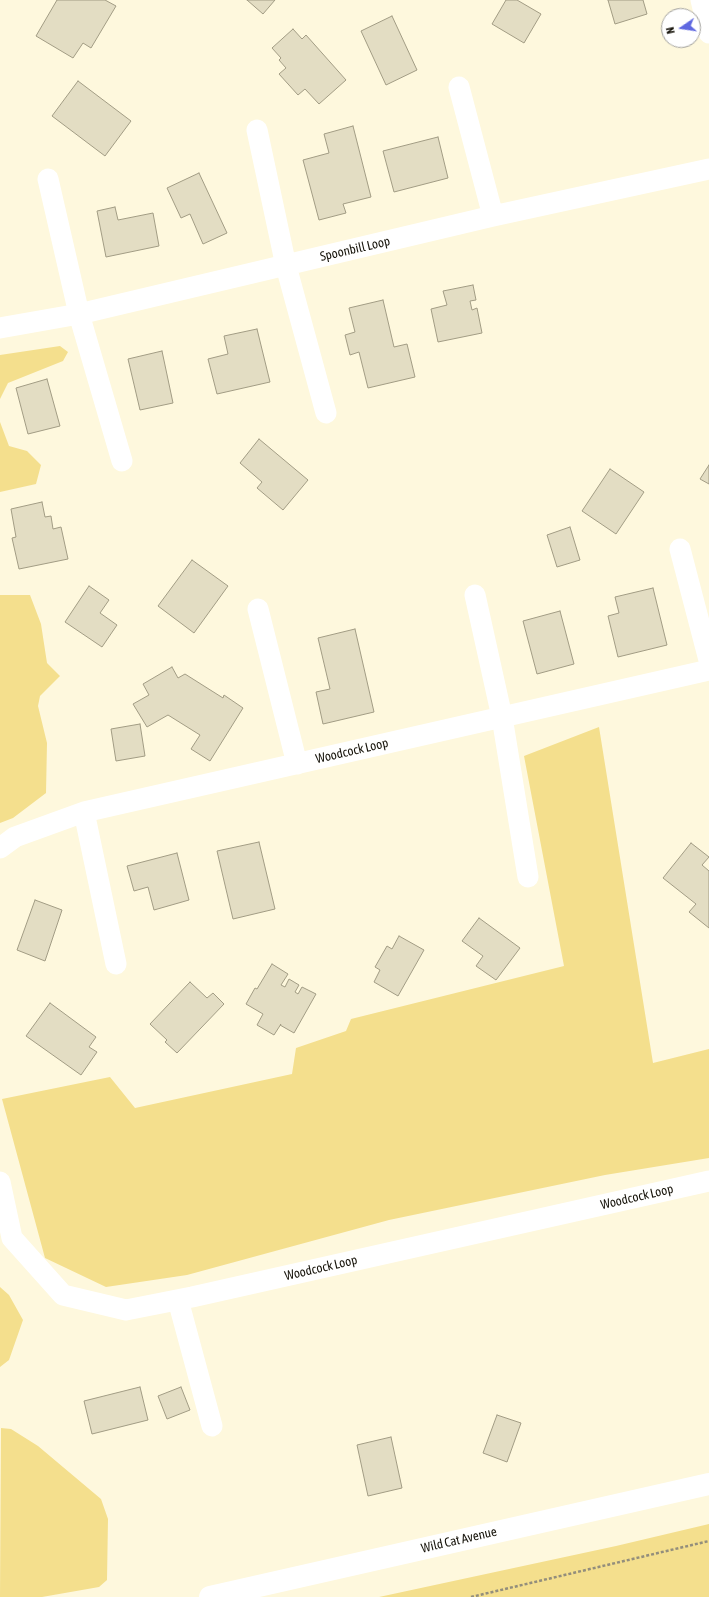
<!DOCTYPE html>
<style>
body{margin:0}
#map{position:relative;width:709px;height:1597px;overflow:hidden;background:#fef8dd;font-family:"Asap Condensed",sans-serif}
canvas{display:block}
.north{position:absolute;left:661px;top:8px;width:40px;height:40px;box-sizing:border-box;background:#fff;border:1px solid #a2a19d;border-radius:50%;rotate:257deg;font-size:11px;font-weight:700;line-height:16px;text-align:center;color:#16130a}
.north::after{content:'';display:block;margin:auto;width:14px;height:18px;background:#5f68e0;clip-path:polygon(50% 0,100% 100%,50% 72%,0 100%)}
</style>
<div id="map">
<canvas width="709" height="1597"></canvas>
<div class="north">N</div>
</div>
<script>
const ctx = document.querySelector('canvas').getContext('2d');
ctx.lineJoin = 'round';
function fill(path, color) {
  ctx.fillStyle = color;
  ctx.fill(path, 'evenodd');
}
function shape(rows) {
  const path = new Path2D();
  for (const r of rows) {
    path.moveTo(r[0], r[1]);
    for (let i = 2; i < r.length; i += 2) path.lineTo(r[i], r[i + 1]);
  }
  return path;
}
function strokePath(path, color, width, dash) {
  ctx.strokeStyle = color;
  ctx.lineWidth = width;
  ctx.lineCap = dash ? 'butt' : 'round';
  ctx.setLineDash(dash || []);
  ctx.stroke(path);
}
function drawText(font, color, halo, rows, align = 'center') {
  ctx.font = font + ' "Asap Condensed",sans-serif';
  ctx.lineWidth = 3.5;
  ctx.setLineDash([]);
  ctx.textBaseline = 'middle';
  ctx.strokeStyle = halo;
  ctx.fillStyle = color;
  for (const [text, x, y, turn = 0] of rows) {
    ctx.save();
    ctx.translate(x, y);
    ctx.rotate((+turn || 0) * Math.PI / 180);
    ctx.textAlign = isNaN(turn) ? turn : align;
    if (halo) ctx.strokeText(text, 0, 0);
    ctx.fillText(text, 0, 0);
    ctx.restore();
  }
}
const green = shape([
 [60,346,68,352,63,361,8,383,0,399,0,355],
 [0,422,9,446,27,451,41,465,36,484,0,492],
 [0,595,30,595,41,624,47,663,60,676,40,696,38,706,47,743,46,793,13,818,0,823],
 [599,727,653,1063,709,1049,709,1158,605,1175,389,1220,187,1275,106,1287,45,1258,2,1099,110,1077,135,1108,292,1074,296,1048,346,1031,351,1019,564,966,524,756],
 [0,1287,9,1295,23,1320,9,1360,0,1367],
 [1,1428,11,1429,38,1446,101,1499,108,1519,107,1580,99,1587,42,1597,0,1597],
 [709,1524,709,1597,379,1597,616,1546]
]);
const building = shape([
 [57,0,105,0,116,6,91,48,83,43,73,58,36,36,57,0],
 [247,0,275,0,263,14,247,0],
 [506,0,517,0,541,14,524,43,492,24,506,0],
 [608,0,643,0,647,14,615,24,608,0],
 [392,16,417,70,386,85,361,31,392,16],
 [293,29,302,39,306,35,346,80,319,104,305,89,298,95,279,74,286,68,279,60,281,58,272,48,293,29],
 [78,81,131,121,105,156,52,116,78,81],
 [353,126,371,197,343,204,346,213,319,220,303,160,329,153,324,134,353,126],
 [438,137,448,178,394,192,383,151,438,137],
 [199,173,227,233,203,244,190,214,181,218,167,188,199,173],
 [115,207,118,220,153,213,159,246,106,257,97,211,115,207],
 [473,285,476,300,470,301,472,310,477,308,482,333,438,342,431,309,447,305,443,291,473,285],
 [383,300,394,347,407,344,415,377,368,388,359,352,350,355,345,335,355,332,349,308,383,300],
 [257,329,270,382,217,394,208,359,228,354,224,336,257,329],
 [162,351,173,403,140,410,128,359,162,351],
 [47,379,60,426,28,434,16,388,47,379],
 [259,439,308,480,283,510,257,488,262,482,240,463,259,439],
 [709,465,709,484,700,479,709,465],
 [610,469,644,492,616,534,582,511,610,469],
 [42,502,45,517,51,516,53,529,61,527,68,559,19,569,12,538,16,537,11,509,42,502],
 [570,527,580,560,557,567,547,535,570,527],
 [192,560,228,586,194,633,158,606,192,560],
 [89,586,109,600,100,613,117,625,102,647,65,622,89,586],
 [653,588,667,645,618,657,608,616,619,613,615,597,653,588],
 [560,611,574,664,537,674,523,621,560,611],
 [355,629,374,712,323,724,316,692,330,689,318,638,355,629],
 [172,667,178,678,185,674,223,698,224,695,243,708,210,761,191,749,200,735,168,715,147,727,133,704,149,695,143,684,172,667],
 [140,724,145,756,116,761,111,729,140,724],
 [259,842,275,909,233,919,217,851,259,842],
 [691,843,709,857,702,865,709,871,709,928,689,912,696,904,663,878,691,843],
 [177,853,189,900,154,910,148,887,134,891,127,866,177,853],
 [35,900,62,910,45,961,17,950,35,900],
 [479,918,520,948,496,980,476,966,483,956,462,941,479,918],
 [399,936,424,950,398,996,374,982,380,970,375,967,387,946,392,949,399,936],
 [272,964,288,974,281,985,285,987,289,979,299,985,295,992,298,994,302,987,316,994,294,1033,280,1025,281,1024,274,1035,257,1025,263,1014,246,1004,255,988,257,989,272,964],
 [190,982,207,998,213,993,224,1004,177,1053,165,1042,167,1040,150,1024,190,982],
 [50,1003,96,1037,89,1047,97,1052,81,1075,26,1036,50,1003],
 [140,1387,148,1420,92,1434,84,1401,140,1387],
 [181,1387,190,1410,167,1419,158,1396,181,1387],
 [497,1415,521,1423,507,1462,483,1453,497,1415],
 [391,1437,402,1488,368,1496,357,1445,391,1437]
]);
const path = shape([
 [471,1597,709,1541]
]);
const street = shape([
 [701,0,709,33],
 [459,87,493,216],
 [257,130,286,266,326,413],
 [48,179,79,314,122,461],
 [0,328,79,314,493,216,709,169],
 [680,549,709,660],
 [475,595,502,717,528,877],
 [258,609,297,764],
 [84,812,116,964],
 [0,848,15,837,84,812,709,670],
 [0,1182,12,1238,63,1295,126,1310,192,1297,709,1181],
 [178,1300,212,1426]
]);
const secondary = shape([
 [210,1597,709,1484]
]);
const streetNames = [
 ["Spoonbill Loop",355,249,-13],
 ["Woodcock Loop",352,751,-13],
 ["Woodcock Loop",637,1197,-13],
 ["Woodcock Loop",321,1268,-13],
 ["Wild Cat Avenue",459,1540,-13]
];
fill(green, '#f4df8d');
fill(building, '#e3ddc3');
strokePath(building, '#a29c84', 1);
strokePath(path, '#938e7c', 2.5, [3, 2]);
strokePath(street, '#fff', 21);
strokePath(secondary, '#fff', 22);
drawText('13px', '#16130a', '#fff', streetNames);
</script>
